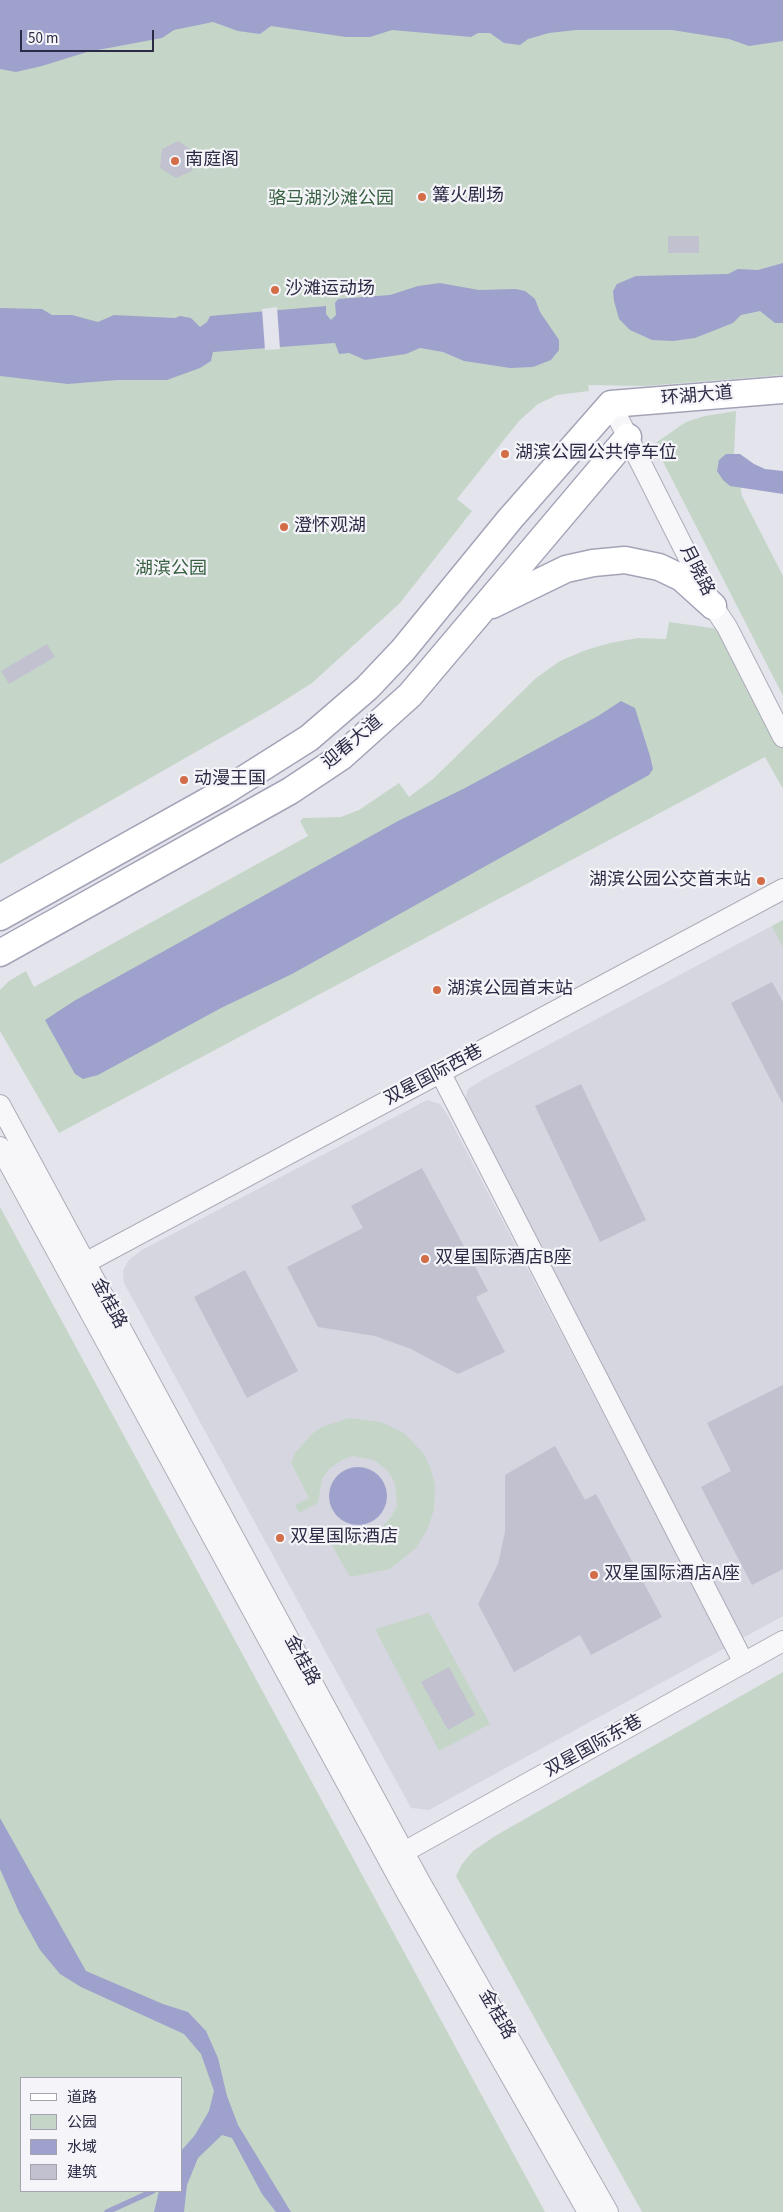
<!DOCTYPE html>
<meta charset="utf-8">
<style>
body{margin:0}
#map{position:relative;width:783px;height:2212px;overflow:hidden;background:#e4e4ec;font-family:"Source Sans 3","Noto Sans SC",sans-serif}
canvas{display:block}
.legend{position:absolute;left:20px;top:2077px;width:162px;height:115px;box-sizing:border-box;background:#f4f4f9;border:1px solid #a4a4b1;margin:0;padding:6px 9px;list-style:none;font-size:15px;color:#2c2b45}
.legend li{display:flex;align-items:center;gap:10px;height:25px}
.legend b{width:25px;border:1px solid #a4a4b1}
.scale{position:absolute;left:20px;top:30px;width:134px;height:22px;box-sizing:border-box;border:2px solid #2c2b45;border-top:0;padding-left:6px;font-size:15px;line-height:18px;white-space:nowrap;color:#2c2b45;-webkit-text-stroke:4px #f4f4f9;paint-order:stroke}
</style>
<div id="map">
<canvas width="783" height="2212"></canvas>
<ul class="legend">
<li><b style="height:6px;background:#fff"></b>道路</li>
<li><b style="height:14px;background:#c5d6c8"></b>公园</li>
<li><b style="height:14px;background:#9ea1cc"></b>水域</li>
<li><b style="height:14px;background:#c1c1cf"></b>建筑</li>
</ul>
<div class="scale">50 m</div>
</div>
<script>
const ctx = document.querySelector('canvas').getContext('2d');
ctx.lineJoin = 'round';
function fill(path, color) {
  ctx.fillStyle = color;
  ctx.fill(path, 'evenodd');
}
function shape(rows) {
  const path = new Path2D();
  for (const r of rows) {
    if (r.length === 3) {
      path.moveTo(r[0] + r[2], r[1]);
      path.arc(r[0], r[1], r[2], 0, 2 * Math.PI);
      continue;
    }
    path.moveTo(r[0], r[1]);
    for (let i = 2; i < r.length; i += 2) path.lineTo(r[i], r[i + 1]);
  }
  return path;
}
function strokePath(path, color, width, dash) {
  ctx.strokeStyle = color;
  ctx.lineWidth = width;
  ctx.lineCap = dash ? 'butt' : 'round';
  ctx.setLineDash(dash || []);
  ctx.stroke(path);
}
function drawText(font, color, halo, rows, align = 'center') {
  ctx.font = font + ' "Source Sans 3","Noto Sans SC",sans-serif';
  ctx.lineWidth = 4.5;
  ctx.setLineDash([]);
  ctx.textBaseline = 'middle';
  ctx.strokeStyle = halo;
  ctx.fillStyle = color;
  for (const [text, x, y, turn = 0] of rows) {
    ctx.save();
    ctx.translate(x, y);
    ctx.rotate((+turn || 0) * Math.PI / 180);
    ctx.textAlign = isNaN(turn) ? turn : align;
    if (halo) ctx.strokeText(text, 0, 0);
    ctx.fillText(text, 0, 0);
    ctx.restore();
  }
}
const built = shape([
 [783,920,783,1616,741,1639,465,1099,468,1089,482,1080],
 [427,1100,440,1104,447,1114,725,1648,429,1810,411,1808,124,1283,123,1270,129,1260,142,1250]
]);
const green = shape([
 [0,0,783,0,783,375,645,386,588,385,589,391,557,395,538,404,519,421,457,499,472,511,400,603,312,683,271,709,0,864],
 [736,411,734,453,742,496,783,576,783,696,654,444,686,422,705,416],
 [669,622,719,629,726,634,783,747,783,789,765,757,59,1133,0,1031,0,990,9,981,26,971,34,987,308,836,300,821,303,818,341,817,359,810,399,783,409,797,433,779,536,678,560,661,586,650,610,643,638,638,666,639],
 [783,920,783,948,772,926],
 [0,1207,545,2212,0,2212],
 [21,2078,181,2078,181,2191,21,2191],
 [349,1418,381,1422,404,1433,424,1454,430,1467,435,1485,434,1510,427,1530,416,1548,390,1569,355,1576,350,1576,347,1572,328,1538,315,1544,311,1537,331,1526,354,1537,367,1537,382,1527,391,1517,397,1506,395,1483,387,1470,374,1460,352,1456,342,1460,329,1469,322,1479,318,1503,299,1513,295,1505,309,1498,291,1463,295,1453,312,1434,322,1427],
 [429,1613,490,1724,439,1751,375,1629],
 [783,1672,783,2212,642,2212,456,1876,462,1864,473,1851,495,1836]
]);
const water = shape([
 [0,0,783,0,783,41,749,46,729,39,672,30,576,30,549,33,528,39,520,45,504,43,490,33,478,33,471,37,392,30,370,37,346,37,271,26,260,34,238,31,213,22,174,30,162,38,87,52,42,66,16,72,0,69],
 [783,263,783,323,775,323,760,311,741,315,733,323,695,338,673,341,652,340,630,330,619,319,614,301,613,291,617,284,636,276,728,274,738,269,758,270],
 [440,283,479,290,516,289,525,291,535,299,540,312,559,340,559,350,551,360,533,367,510,368,464,361,443,352,420,348,406,354,365,360,349,353,339,354,335,343,213,352,211,361,200,368,167,380,118,380,68,384,0,376,0,308,42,309,52,315,72,315,98,322,114,315,175,318,180,316,191,318,200,327,207,322,210,316,326,306,326,314,331,320,336,315,335,303,338,299,390,295,418,286],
 [726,454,740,454,754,464,765,469,783,471,783,494,730,486,723,480,717,471,719,460],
 [621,701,635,708,650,756,653,769,649,775,292,974,221,1008,98,1075,83,1079,75,1074,45,1020,74,1001,398,821,465,788,598,716],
 [358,1496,29],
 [0,1818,86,1971,163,2004,188,2012,206,2031,218,2058,227,2096,238,2125,291,2212,276,2212,262,2194,232,2138,222,2135,198,2158,187,2185,184,2212,154,2212,159,2191,181,2191,181,2151,195,2135,209,2111,214,2091,201,2054,184,2034,81,1987,60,1974,40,1950,19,1912,0,1869]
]);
const pier = shape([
 [277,307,280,349,265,350,262,309]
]);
const stream = shape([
 [107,2212,153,2191]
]);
const building = shape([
 [178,141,194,152,192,171,176,178,160,168,162,149],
 [668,236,699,236,699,253,668,253],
 [47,644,55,657,9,684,1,671],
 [772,982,783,1002,783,1104,731,1003],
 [581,1084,646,1220,600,1242,535,1106],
 [422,1168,488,1291,476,1297,505,1352,458,1374,411,1349,375,1336,318,1327,287,1267,363,1228,351,1206],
 [245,1270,298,1371,247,1398,194,1297],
 [783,1385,783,1569,752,1585,701,1487,731,1471,707,1423],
 [555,1446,585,1500,596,1494,662,1617,591,1655,580,1635,514,1672,478,1604,498,1564,505,1532,505,1475],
 [449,1667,475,1715,448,1730,421,1682]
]);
const minor = shape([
 [611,404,713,606,727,627,783,737],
 [440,1072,744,1663],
 [0,1105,420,1882,608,2212],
 [0,1147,405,1890,588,2212],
 [85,1263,783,889],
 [404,1852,783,1641]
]);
const major = shape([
 [492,605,566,569,593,563,625,560,659,567,682,578,713,606],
 [0,917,222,793,309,738,367,688,403,650,510,519,611,404,783,390],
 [0,953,290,791,341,757,410,695,628,437]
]);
const markers = [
 [175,161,5,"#d26d47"],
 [422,197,5,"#d26d47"],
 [275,290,5,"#d26d47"],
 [505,454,5,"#d26d47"],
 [284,527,5,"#d26d47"],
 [184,780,5,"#d26d47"],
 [761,881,5,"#d26d47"],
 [437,990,5,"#d26d47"],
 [425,1259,5,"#d26d47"],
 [280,1538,5,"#d26d47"],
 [594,1575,5,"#d26d47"]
];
const poiNames = [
 ["南庭阁",185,161],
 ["篝火剧场",432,197],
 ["沙滩运动场",285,290],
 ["湖滨公园公共停车位",515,454],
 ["澄怀观湖",294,527],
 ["动漫王国",194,780],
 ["湖滨公园公交首末站",751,881,"right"],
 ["湖滨公园首末站",447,990],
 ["双星国际酒店B座",435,1259],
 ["双星国际酒店",290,1538],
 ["双星国际酒店A座",604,1575]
];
const parkNames = [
 ["骆马湖沙滩公园",331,200],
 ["湖滨公园",171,570]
];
const streetNames = [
 ["环湖大道",697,397,-5],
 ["月晓路",696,571,63],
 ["迎春大道",353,743,-40],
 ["双星国际西巷",434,1076,-28],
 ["金桂路",108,1304,62],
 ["金桂路",301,1661,62],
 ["双星国际东巷",594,1747,-29],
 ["金桂路",496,2015,60]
];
fill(built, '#d6d6e1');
fill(green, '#c5d6c8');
fill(water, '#9ea1cc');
fill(pier, '#e4e4ec');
strokePath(stream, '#9ea1cc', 5.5);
fill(building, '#c1c1cf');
strokePath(minor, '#adacba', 22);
strokePath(major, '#a3a3b8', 29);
strokePath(minor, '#f7f7fa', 20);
strokePath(major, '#fff', 26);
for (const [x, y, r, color] of markers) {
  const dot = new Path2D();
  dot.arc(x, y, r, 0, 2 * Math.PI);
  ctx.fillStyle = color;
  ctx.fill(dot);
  strokePath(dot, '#f4f4f9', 2);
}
drawText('18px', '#2c2b45', '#f4f4f9', poiNames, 'left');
drawText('18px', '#376141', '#f4f4f9', parkNames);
drawText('18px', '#2c2b45', '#f4f4f9', streetNames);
</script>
